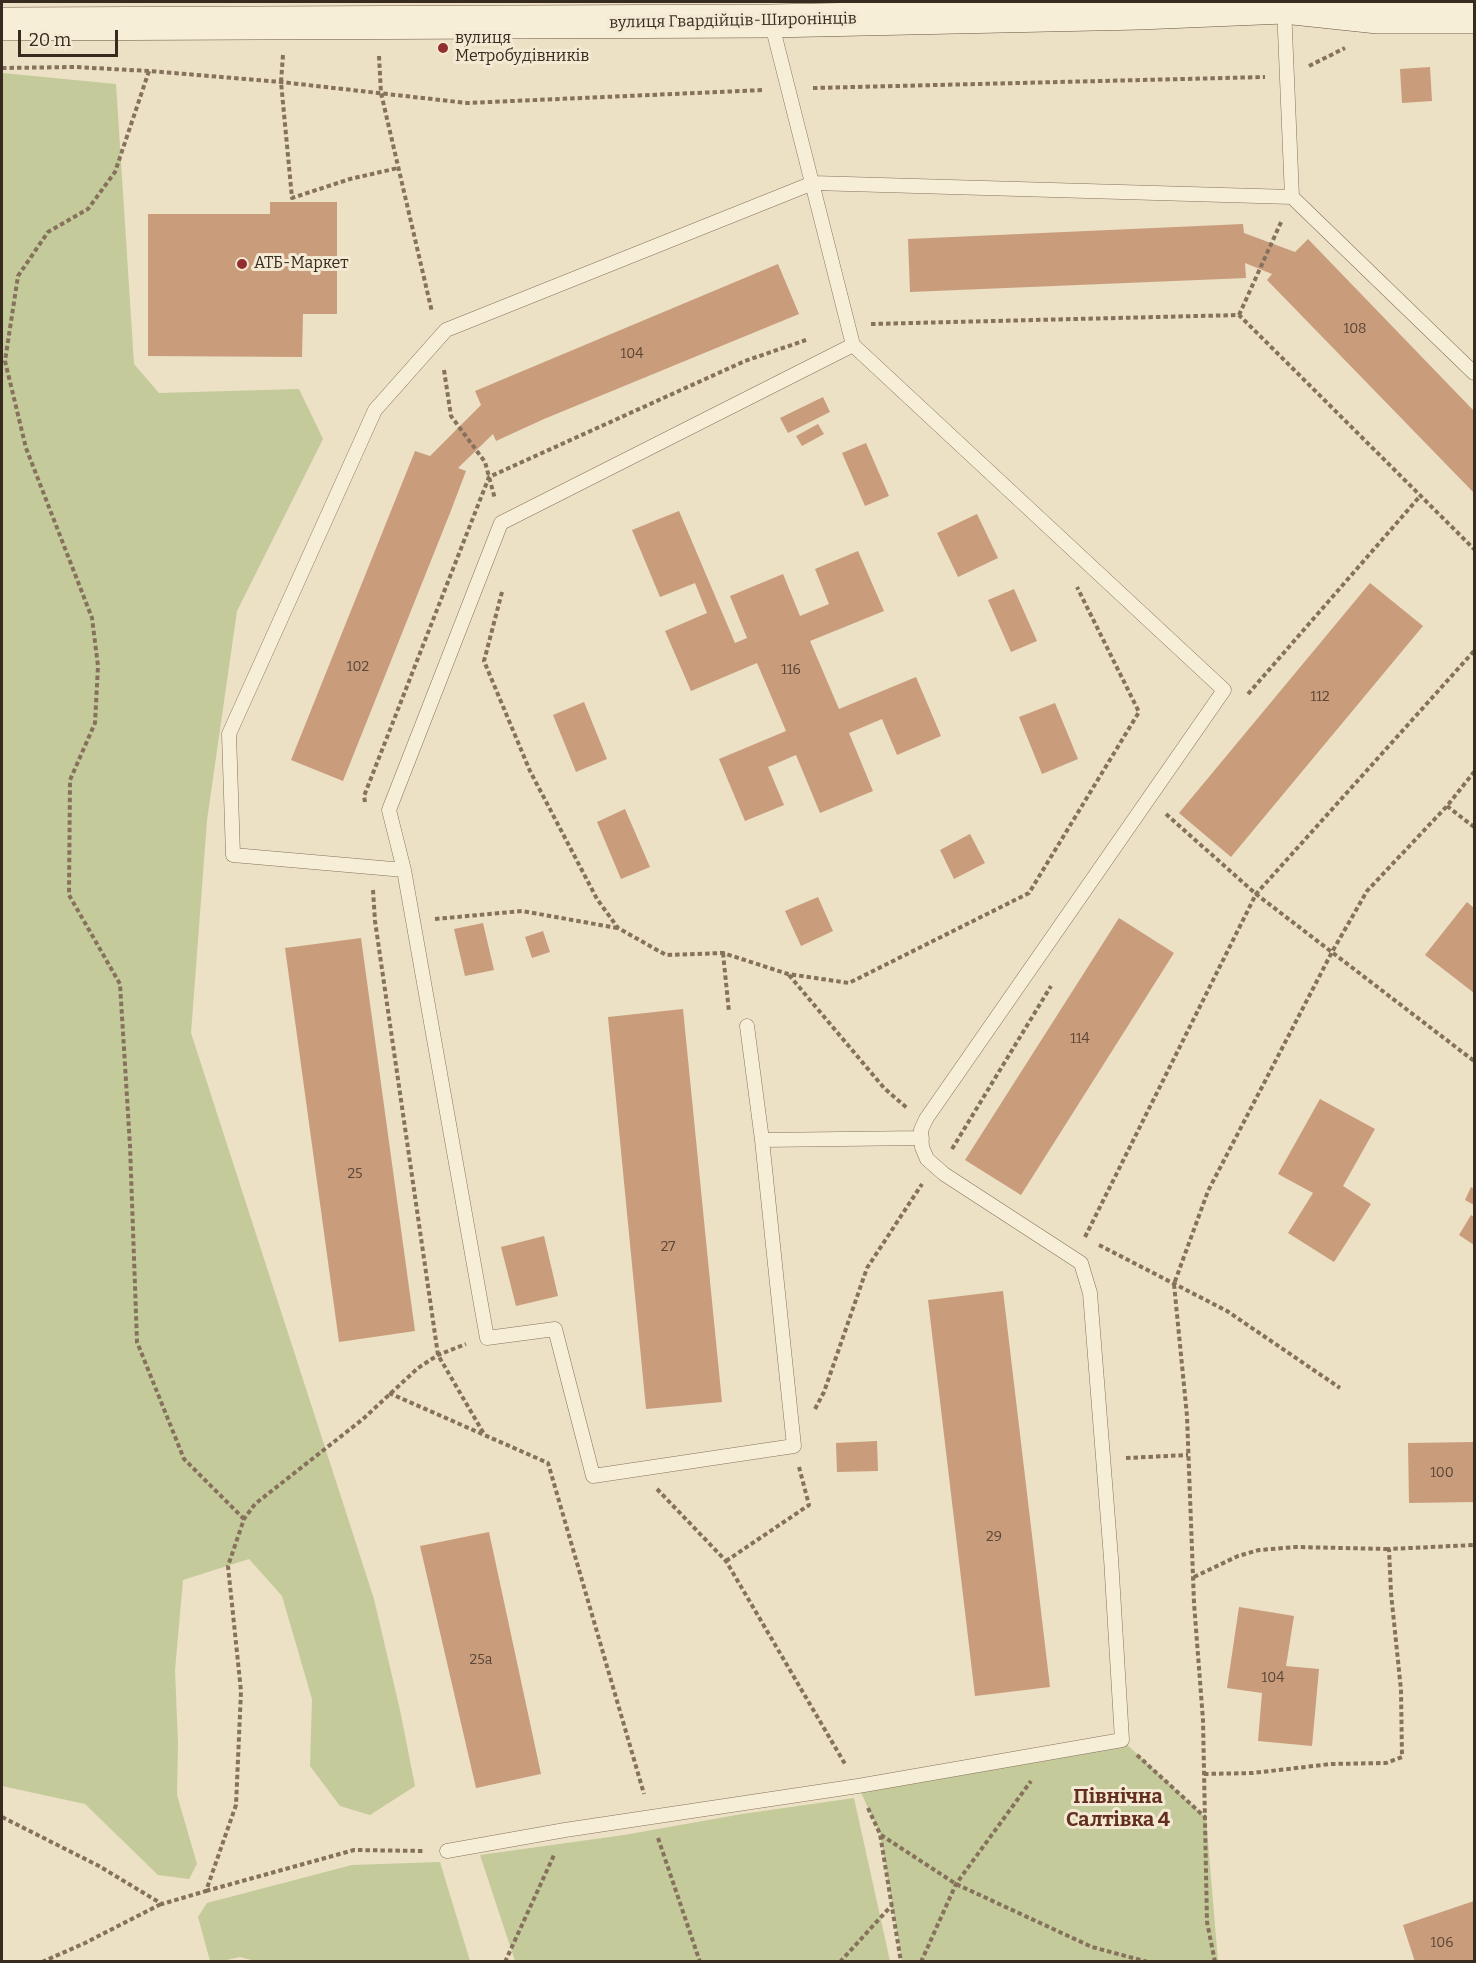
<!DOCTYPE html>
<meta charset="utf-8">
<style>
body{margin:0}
#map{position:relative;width:1476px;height:1963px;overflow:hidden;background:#ece0c5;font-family:Bitter,serif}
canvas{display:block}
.frame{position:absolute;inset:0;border:3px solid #372a1f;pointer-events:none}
.scale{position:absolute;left:18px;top:30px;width:100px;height:27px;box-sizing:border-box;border:3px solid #372a1f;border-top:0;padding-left:8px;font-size:18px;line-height:21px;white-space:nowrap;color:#372a1f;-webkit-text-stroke:4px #f4ead4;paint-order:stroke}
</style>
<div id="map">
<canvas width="1476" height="1963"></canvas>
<div class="frame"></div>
<div class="scale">20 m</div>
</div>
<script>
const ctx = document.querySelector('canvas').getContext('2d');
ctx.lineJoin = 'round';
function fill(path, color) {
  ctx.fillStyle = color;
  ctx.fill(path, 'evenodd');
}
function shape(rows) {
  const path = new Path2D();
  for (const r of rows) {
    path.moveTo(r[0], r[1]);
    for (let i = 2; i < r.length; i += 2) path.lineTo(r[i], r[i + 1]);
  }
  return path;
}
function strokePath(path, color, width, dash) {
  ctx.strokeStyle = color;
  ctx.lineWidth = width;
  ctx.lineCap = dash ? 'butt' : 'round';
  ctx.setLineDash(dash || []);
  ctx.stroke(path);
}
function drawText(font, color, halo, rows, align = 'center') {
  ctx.font = font + ' Bitter,serif';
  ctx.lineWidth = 6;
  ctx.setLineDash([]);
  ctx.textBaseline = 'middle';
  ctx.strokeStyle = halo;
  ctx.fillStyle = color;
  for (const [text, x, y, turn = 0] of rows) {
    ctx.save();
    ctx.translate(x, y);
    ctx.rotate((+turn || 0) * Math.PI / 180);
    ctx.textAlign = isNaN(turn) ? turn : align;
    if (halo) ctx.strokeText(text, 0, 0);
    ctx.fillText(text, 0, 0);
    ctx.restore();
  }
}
const green = shape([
 [2,73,116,84,134,364,159,393,299,389,323,439,237,611,207,820,191,1033,374,1599,400,1710,415,1786,370,1815,340,1806,310,1766,312,1699,282,1596,249,1559,183,1580,175,1670,178,1744,177,1795,197,1864,189,1879,158,1875,85,1804,2,1786],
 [1122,1740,1206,1818,1218,1961,902,1961,880,1834,858,1786],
 [854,1798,890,1961,515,1961,480,1855,624,1835,742,1814],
 [440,1862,470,1961,259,1962,240,1957,222,1961,210,1961,198,1917,207,1903,352,1865]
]);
const building = shape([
 [1430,67,1432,101,1402,103,1400,69],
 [270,202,337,202,337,314,303,314,302,357,148,356,148,214,270,214],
 [1243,224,1244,233,1295,252,1308,239,1474,411,1474,493,1267,280,1272,274,1245,263,1246,278,910,292,908,239],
 [778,264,799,314,544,419,496,441,493,434,458,468,466,471,450,513,343,781,291,760,415,451,430,456,481,405,475,391],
 [823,397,830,412,788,433,780,418],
 [818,424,824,434,802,446,796,436],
 [866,443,889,496,865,506,842,453],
 [679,511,735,643,747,638,730,596,783,574,800,616,829,604,815,569,858,551,884,611,810,641,839,709,916,677,941,736,897,755,882,719,849,733,873,791,820,813,796,755,768,767,784,805,745,821,719,759,786,731,757,663,691,691,665,631,707,613,695,583,660,597,632,530],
 [977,514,998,558,958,577,937,533],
 [1370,583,1423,626,1231,857,1179,813],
 [1014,589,1037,641,1011,652,988,600],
 [584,702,607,759,576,772,553,715],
 [1055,703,1078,759,1042,774,1019,717],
 [625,809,650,867,621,879,597,822],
 [970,834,985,863,954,879,940,850],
 [818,897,833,931,801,946,785,911],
 [1467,902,1474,908,1474,993,1425,955],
 [1119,918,1174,953,1021,1195,965,1160],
 [483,923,494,970,465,976,454,929],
 [543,931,550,952,532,958,525,937],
 [361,938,415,1331,339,1342,285,948],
 [683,1009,722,1402,646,1409,608,1017],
 [1320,1099,1375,1129,1343,1186,1371,1204,1334,1262,1288,1233,1313,1193,1278,1174],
 [1471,1187,1474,1189,1474,1205,1465,1200],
 [1471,1215,1474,1217,1474,1245,1459,1235],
 [544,1236,558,1296,516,1306,501,1247],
 [1003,1291,1050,1687,975,1696,928,1300],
 [877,1441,878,1471,837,1472,836,1443],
 [1474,1442,1474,1502,1409,1503,1408,1443],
 [489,1532,541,1774,476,1788,420,1546],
 [1239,1607,1294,1616,1286,1666,1319,1669,1312,1746,1258,1741,1262,1693,1227,1688],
 [1474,1901,1474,1962,1415,1962,1403,1925]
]);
const path = shape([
 [283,55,281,82,292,198,350,179,398,168],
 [379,56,381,93,432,312],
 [1309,66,1345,48],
 [2,68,75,67,149,71,281,82,467,103,764,90],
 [149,71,115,172,88,209,48,232,18,276,5,361,26,448,92,618,98,666,95,723,70,780,69,895,120,984,130,1146,137,1342,184,1459,244,1519],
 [813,88,1265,77],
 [1239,315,1282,220],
 [871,324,1239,315,1474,549],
 [444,370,451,416,485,462,495,499],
 [502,592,484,661,530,771,597,899,618,928,666,955,723,953,788,974,849,983,1029,893,1139,712,1077,587],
 [1248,694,1421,495],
 [365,802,364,796,489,477,745,361,806,340],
 [1447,806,1474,827],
 [1166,814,1256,894,1474,1061],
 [373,890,375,921,438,1355,484,1434],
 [435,919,522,911,617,928],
 [723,953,729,1012],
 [789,975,884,1088,907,1108],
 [952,1149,1051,986],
 [1085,1237,1256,894,1474,651],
 [1099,1245,1227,1311,1340,1388],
 [389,1393,548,1463,644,1794],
 [815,1409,824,1392,867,1268,922,1184],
 [1126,1458,1188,1455],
 [657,1489,726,1561,845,1764],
 [726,1561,809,1505,799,1467],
 [1194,1577,1238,1556,1259,1550,1295,1547,1389,1549],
 [1137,1755,1206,1818],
 [1204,1774,1253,1773,1331,1764,1386,1763,1402,1757,1401,1690,1391,1593,1389,1549,1474,1545],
 [868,1808,880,1834,901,1962],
 [2,1817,99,1866,162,1904,206,1891,236,1805,241,1691,228,1566,244,1519,255,1504,363,1419,418,1368,438,1355,466,1344],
 [881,1835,956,1884,1092,1947,1148,1962],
 [658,1838,700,1962],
 [206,1891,354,1850,424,1851],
 [42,1962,85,1943,161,1904],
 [505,1962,554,1855],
 [840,1962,892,1905],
 [921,1962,956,1884,1031,1781],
 [1215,1962,1207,1922,1203,1720,1194,1603,1187,1416,1174,1284,1208,1191,1332,952,1367,891,1447,806,1474,772]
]);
const service = shape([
 [1284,7,1292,197,1474,373],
 [404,870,389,810,501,523,853,345],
 [747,1026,762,1140],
 [922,1138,762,1140,794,1446,593,1476,555,1329,487,1338,404,870,233,855,229,734,375,410,446,330,813,183,1292,197],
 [447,1851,565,1830,858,1786,1122,1740,1111,1558,1090,1293,1081,1263,944,1174,927,1159,922,1147,921,1130,926,1119,1224,690,853,345,771,21]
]);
const secondary = shape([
 [2,24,771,21,1140,13,1284,7,1378,17,1474,17]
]);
const markers = [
 [443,48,6,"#922e30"],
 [242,264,6,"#922e30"]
];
const numberNames = [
 ["108",1355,329],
 ["104",632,354],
 ["102",358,667],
 ["116",791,670],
 ["112",1320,697],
 ["114",1080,1039],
 ["25",355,1174],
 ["27",668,1247],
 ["100",1442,1473],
 ["29",994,1537],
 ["25а",481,1660],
 ["104",1273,1678],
 ["106",1442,1943]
];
const streetNames = [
 ["вулиця Гвардійців-Широнінців",733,21,-1]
];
const poiNames = [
 ["вулиця",455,39],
 ["Метробудівників",455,57],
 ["АТБ-Маркет",254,264]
];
const quarterNames = [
 ["Північна",1118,1797],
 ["Салтівка 4",1118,1820]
];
fill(green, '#c4ca99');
fill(building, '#c99c7c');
strokePath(service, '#86725c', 15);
strokePath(secondary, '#68533f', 34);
strokePath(path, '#86725c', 4, [4.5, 3]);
strokePath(service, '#f7eed8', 14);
strokePath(secondary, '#f7eed8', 33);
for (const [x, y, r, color] of markers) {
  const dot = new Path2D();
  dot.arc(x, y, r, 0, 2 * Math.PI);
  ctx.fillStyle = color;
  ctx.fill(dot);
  strokePath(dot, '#f4ead4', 2);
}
drawText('14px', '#5c4636', null, numberNames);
drawText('16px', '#372a1f', '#f4ead4', streetNames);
drawText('16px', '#372a1f', '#f4ead4', poiNames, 'left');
drawText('bold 20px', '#622e20', '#f4ead4', quarterNames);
</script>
